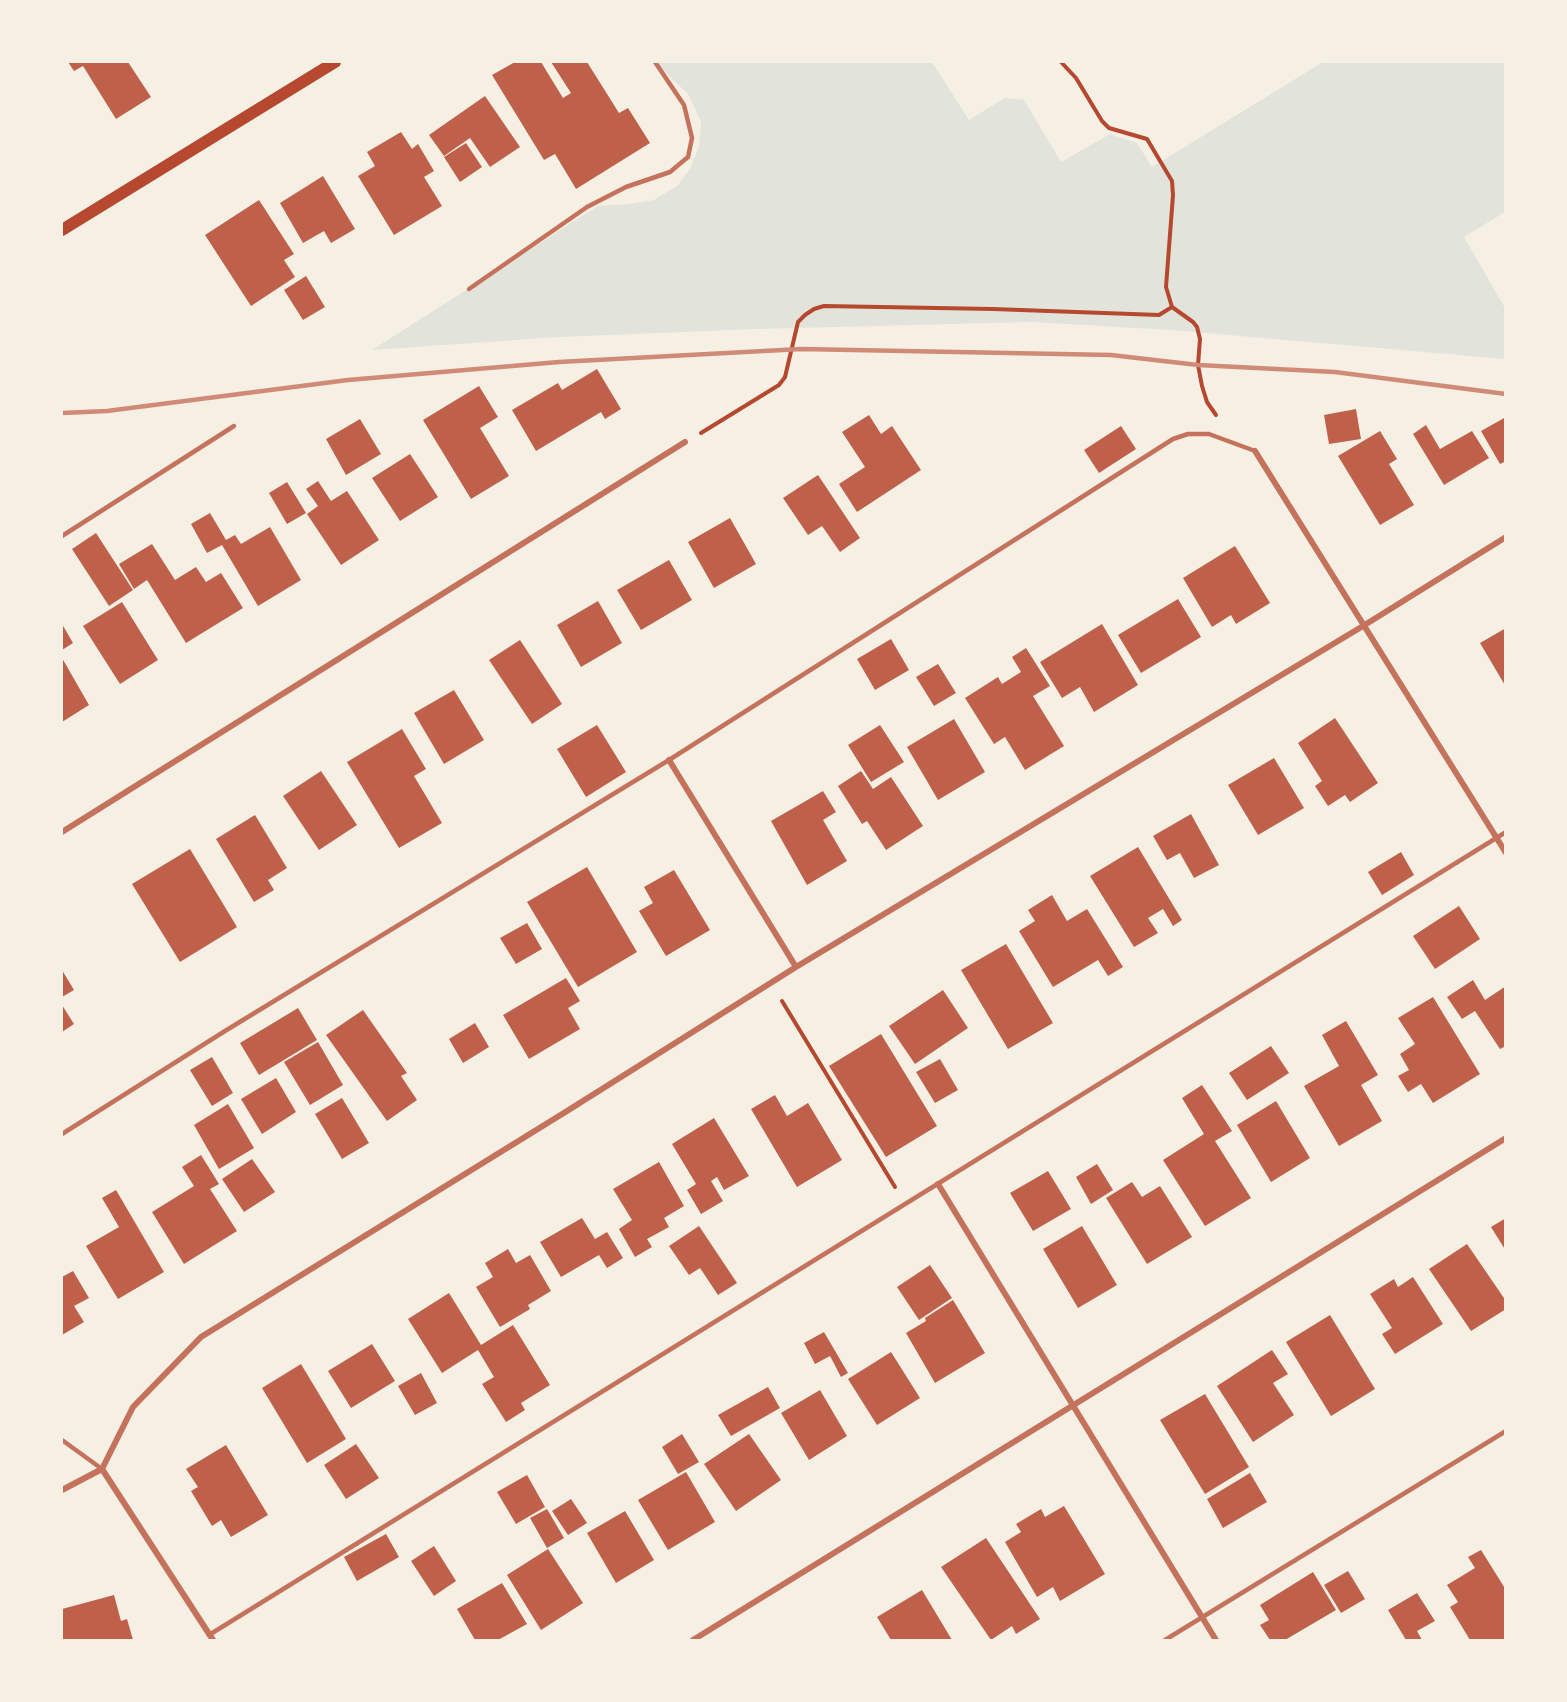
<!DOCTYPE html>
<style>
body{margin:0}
#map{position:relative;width:1567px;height:1702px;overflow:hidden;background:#f6efe4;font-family:Georgia,serif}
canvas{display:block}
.frame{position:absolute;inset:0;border:63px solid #f6efe4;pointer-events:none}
</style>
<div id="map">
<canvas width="1567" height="1702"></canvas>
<div class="frame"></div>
</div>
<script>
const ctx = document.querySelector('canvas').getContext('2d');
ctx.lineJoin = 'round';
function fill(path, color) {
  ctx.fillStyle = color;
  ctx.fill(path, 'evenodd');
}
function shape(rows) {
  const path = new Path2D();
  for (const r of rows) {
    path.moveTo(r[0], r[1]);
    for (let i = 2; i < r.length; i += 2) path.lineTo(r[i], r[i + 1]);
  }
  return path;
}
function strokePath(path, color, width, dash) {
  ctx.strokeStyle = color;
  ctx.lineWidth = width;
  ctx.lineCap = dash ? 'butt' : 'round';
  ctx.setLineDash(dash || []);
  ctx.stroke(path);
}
const green = shape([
 [655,62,932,62,969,120,1005,98,1024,100,1061,162,1110,134,1137,143,1152,167,1323,62,1505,62,1505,212,1464,237,1505,308,1505,359,1171,330,1030,322,758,329,559,337,372,350,598,206,628,204,654,200,677,186,690,169,699,146,701,122,688,94]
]);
const building = shape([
 [68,62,128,62,151,97,116,119,83,66,74,71],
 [515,62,541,62,563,98,571,93,551,62,587,62,619,113,628,108,650,143,576,189,555,154,544,160,492,75],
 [485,96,520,147,490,167,470,138,444,156,429,135],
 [401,132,412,149,418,144,434,171,424,177,442,206,394,235,358,176,375,166,367,152],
 [466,143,482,167,460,182,444,157],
 [323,176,355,229,331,243,324,231,303,243,280,203],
 [259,200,294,254,284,260,295,277,251,306,205,235],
 [306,276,325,307,303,320,284,290],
 [597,369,621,409,605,419,601,412,536,451,512,410,558,383,562,390],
 [479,386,498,417,480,428,509,476,471,499,423,420],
 [1356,409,1361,439,1329,444,1324,415],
 [869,415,881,434,892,426,921,470,857,512,839,484,865,467,842,432],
 [1506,417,1506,461,1500,464,1481,431],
 [360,419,381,454,346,475,326,439],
 [1426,425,1440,449,1472,431,1489,458,1444,485,1413,434],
 [1121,426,1136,449,1099,473,1084,450],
 [1380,431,1397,459,1389,464,1414,505,1380,525,1338,456],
 [410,454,438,497,400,521,372,478],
 [818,475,860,538,840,552,822,526,808,535,783,498],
 [318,481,331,501,347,491,379,540,341,565,307,514,318,506,306,489],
 [287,482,306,513,287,524,269,493],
 [210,513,226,540,235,535,241,544,270,527,301,580,258,606,222,545,207,553,191,524],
 [730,518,756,564,714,588,688,542],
 [96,533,133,590,109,606,72,549],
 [152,544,175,580,196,567,206,582,221,573,243,608,186,643,147,580,134,589,119,564],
 [1235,546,1270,603,1236,624,1231,615,1212,627,1183,578],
 [669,560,692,600,641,630,617,590],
 [1178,599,1201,637,1141,673,1118,635],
 [598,601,622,643,581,667,557,625],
 [122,602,158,660,120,684,83,626],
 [62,624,73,643,62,650],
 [1102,624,1138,685,1094,712,1080,687,1062,698,1040,662],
 [1506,628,1506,687,1480,643],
 [891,639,909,670,875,690,857,659],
 [520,640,562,704,532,724,489,660],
 [1026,648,1050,686,1033,696,1064,746,1025,770,1005,737,994,744,965,698,998,677,1002,684,1021,672,1012,657],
 [62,658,89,705,62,722],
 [938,664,956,693,934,706,916,677],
 [454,690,484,740,444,764,414,713],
 [1335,718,1378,783,1350,802,1345,795,1328,806,1315,786,1322,781,1298,743],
 [954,719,985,772,938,800,907,747],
 [597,725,626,772,586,797,557,749],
 [880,725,904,762,871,782,848,745],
 [402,729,426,769,414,776,442,823,399,848,347,762],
 [1274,758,1304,808,1258,835,1228,785],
 [321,771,357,825,319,850,283,796],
 [861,771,873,789,891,777,923,826,886,850,867,821,862,824,838,786],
 [823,791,836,812,823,820,847,861,807,885,771,821],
 [1191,814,1219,865,1194,878,1180,853,1167,860,1153,836],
 [255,815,287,868,268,880,274,890,254,902,216,839],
 [1138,847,1182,920,1173,926,1163,909,1148,918,1158,933,1134,947,1090,876],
 [190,849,237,927,180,962,132,884],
 [1401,852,1414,875,1382,895,1368,872],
 [587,867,637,952,578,987,527,902],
 [674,870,710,930,666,956,639,911,653,903,644,887],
 [1052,895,1067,921,1087,909,1123,967,1108,976,1098,960,1053,987,1019,931,1035,921,1028,910],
 [1459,906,1480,939,1435,969,1413,936],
 [527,923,542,949,516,964,500,938],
 [1006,944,1053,1023,1008,1049,961,970],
 [62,970,74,990,62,997],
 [566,978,580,1001,568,1008,580,1029,529,1059,503,1015],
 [1473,980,1485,1000,1506,986,1506,1046,1500,1049,1475,1011,1462,1019,1447,997],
 [943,990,968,1028,915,1064,889,1026],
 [1433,997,1480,1074,1433,1103,1421,1084,1408,1092,1398,1076,1409,1070,1400,1054,1415,1044,1398,1018],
 [62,1005,74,1024,62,1032],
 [298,1008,317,1040,259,1075,240,1043],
 [363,1010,407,1073,401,1076,417,1100,387,1121,326,1035],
 [1346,1021,1378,1075,1361,1085,1382,1121,1339,1146,1304,1086,1339,1066,1322,1035],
 [475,1023,489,1047,463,1063,449,1039],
 [881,1034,937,1126,886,1157,829,1066],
 [318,1042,343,1085,310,1105,284,1062],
 [1271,1046,1289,1073,1247,1100,1229,1073],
 [212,1057,233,1093,212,1106,190,1070],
 [940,1059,958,1090,935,1103,916,1072],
 [276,1078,296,1112,262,1134,241,1099],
 [1202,1085,1232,1131,1215,1141,1251,1198,1205,1226,1163,1160,1204,1134,1182,1098],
 [775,1095,787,1116,808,1103,842,1160,797,1187,751,1109],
 [342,1098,369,1143,342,1159,315,1114],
 [1276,1101,1310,1158,1271,1182,1237,1125],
 [228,1104,254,1148,219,1169,194,1125],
 [714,1118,749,1176,724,1190,717,1177,711,1181,723,1201,701,1214,687,1190,696,1184,672,1144],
 [201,1155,219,1184,210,1189,237,1231,184,1264,152,1212,194,1186,182,1167],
 [252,1159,275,1192,244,1212,222,1179],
 [659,1162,684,1206,664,1218,669,1227,647,1239,652,1247,635,1257,619,1229,632,1220,613,1189],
 [1097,1164,1113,1190,1091,1204,1076,1177],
 [1048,1171,1071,1209,1033,1231,1010,1193],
 [1132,1182,1142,1197,1160,1186,1192,1237,1147,1264,1106,1198],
 [116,1190,164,1272,118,1299,86,1246,119,1227,102,1198],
 [582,1218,595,1239,607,1232,623,1258,607,1268,599,1255,561,1277,540,1242],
 [1506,1218,1506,1251,1491,1227],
 [699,1226,737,1283,718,1295,700,1268,689,1275,669,1246],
 [1082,1226,1117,1285,1078,1308,1043,1249],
 [1467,1244,1506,1301,1506,1309,1471,1331,1429,1269],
 [508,1249,516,1263,530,1255,551,1291,528,1305,530,1309,500,1327,476,1287,493,1277,485,1263],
 [930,1265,952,1298,919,1320,897,1287],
 [73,1271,89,1298,74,1306,84,1322,62,1335,62,1277],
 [1413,1277,1443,1324,1395,1354,1382,1334,1392,1328,1370,1294,1394,1279,1398,1287],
 [449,1293,481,1345,513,1325,550,1385,521,1403,525,1410,506,1422,482,1384,494,1377,478,1350,442,1373,408,1319],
 [953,1300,985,1353,935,1383,906,1333,926,1321,925,1318],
 [1330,1315,1375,1389,1331,1416,1286,1342],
 [824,1332,848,1373,841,1377,830,1356,815,1364,804,1343],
 [372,1344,395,1381,351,1408,328,1371],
 [1272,1350,1288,1374,1273,1383,1294,1415,1253,1442,1217,1386],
 [891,1352,920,1398,877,1425,848,1379],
 [301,1364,346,1439,307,1463,262,1388],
 [421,1373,437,1403,415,1415,398,1386],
 [768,1387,780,1408,731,1436,718,1415],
 [820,1390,847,1436,809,1460,781,1413],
 [1205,1394,1249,1467,1205,1494,1160,1420],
 [682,1434,699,1462,678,1474,662,1447],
 [749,1434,781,1480,736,1511,704,1464],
 [356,1444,379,1478,346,1499,324,1465],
 [226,1445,268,1515,231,1537,221,1520,212,1526,191,1491,198,1487,186,1469],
 [686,1472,715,1522,668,1550,638,1500],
 [1250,1473,1267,1502,1223,1528,1207,1499],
 [527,1475,545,1507,516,1524,497,1492],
 [571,1499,587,1523,568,1535,552,1511],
 [1064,1506,1105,1574,1060,1601,1053,1587,1037,1597,1005,1542,1021,1532,1016,1524,1041,1509,1045,1517],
 [547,1509,564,1538,547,1548,530,1518],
 [625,1511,654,1560,616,1583,587,1533],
 [386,1534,399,1557,357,1581,344,1557],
 [986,1538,1040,1619,1016,1634,1012,1626,991,1640,941,1567],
 [434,1546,456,1581,434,1596,411,1561],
 [548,1549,583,1603,541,1630,507,1575],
 [1481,1550,1506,1590,1506,1640,1470,1640,1450,1607,1458,1602,1447,1585,1475,1568,1468,1557],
 [1348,1571,1365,1599,1341,1613,1324,1585],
 [1313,1572,1336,1610,1285,1640,1270,1640,1260,1625,1269,1620,1260,1605],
 [502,1583,527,1624,498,1640,475,1640,457,1609],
 [922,1590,952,1640,891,1640,877,1617],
 [1417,1593,1435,1621,1417,1631,1422,1640,1406,1640,1388,1610],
 [114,1595,121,1621,127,1619,133,1640,62,1640,62,1609]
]);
const path = shape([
 [1061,62,1076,78,1102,121,1109,128,1147,139,1172,181,1173,195,1166,287,1172,307,1193,322,1197,327,1200,339,1198,365,1202,386,1207,402,1216,415],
 [701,433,779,385,785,377,798,322,805,315,814,309,824,306,993,309,1159,315,1172,307],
 [782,1001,895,1187]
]);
const service = shape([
 [469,289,587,207,626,187,670,172,688,157,692,138,684,105,655,62],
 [62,536,234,426],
 [62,1134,225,1031,669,760,1173,439,1188,434,1209,434,1255,451],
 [62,1440,102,1469],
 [209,1635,1506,832],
 [1165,1640,1506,1431]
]);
const minor = shape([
 [1255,451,1506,853],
 [669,760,796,967],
 [62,832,685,442],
 [938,1184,1216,1640],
 [102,1469,213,1640],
 [62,1490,102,1469,133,1407,201,1337,567,1111,796,967,1363,626,1506,537],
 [693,1640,1506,1138]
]);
const secondary = shape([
 [62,230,335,62]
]);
const rail = shape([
 [62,413,107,411,348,380,559,362,801,349,1111,355,1198,365,1335,372,1506,394]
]);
fill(green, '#e2e4dc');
fill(building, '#bf614a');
strokePath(path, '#b5482f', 4);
strokePath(service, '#c5725c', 4.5);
strokePath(minor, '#c5725c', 6);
strokePath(secondary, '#b5482f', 12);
strokePath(rail, '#cf8b77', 4.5);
</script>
